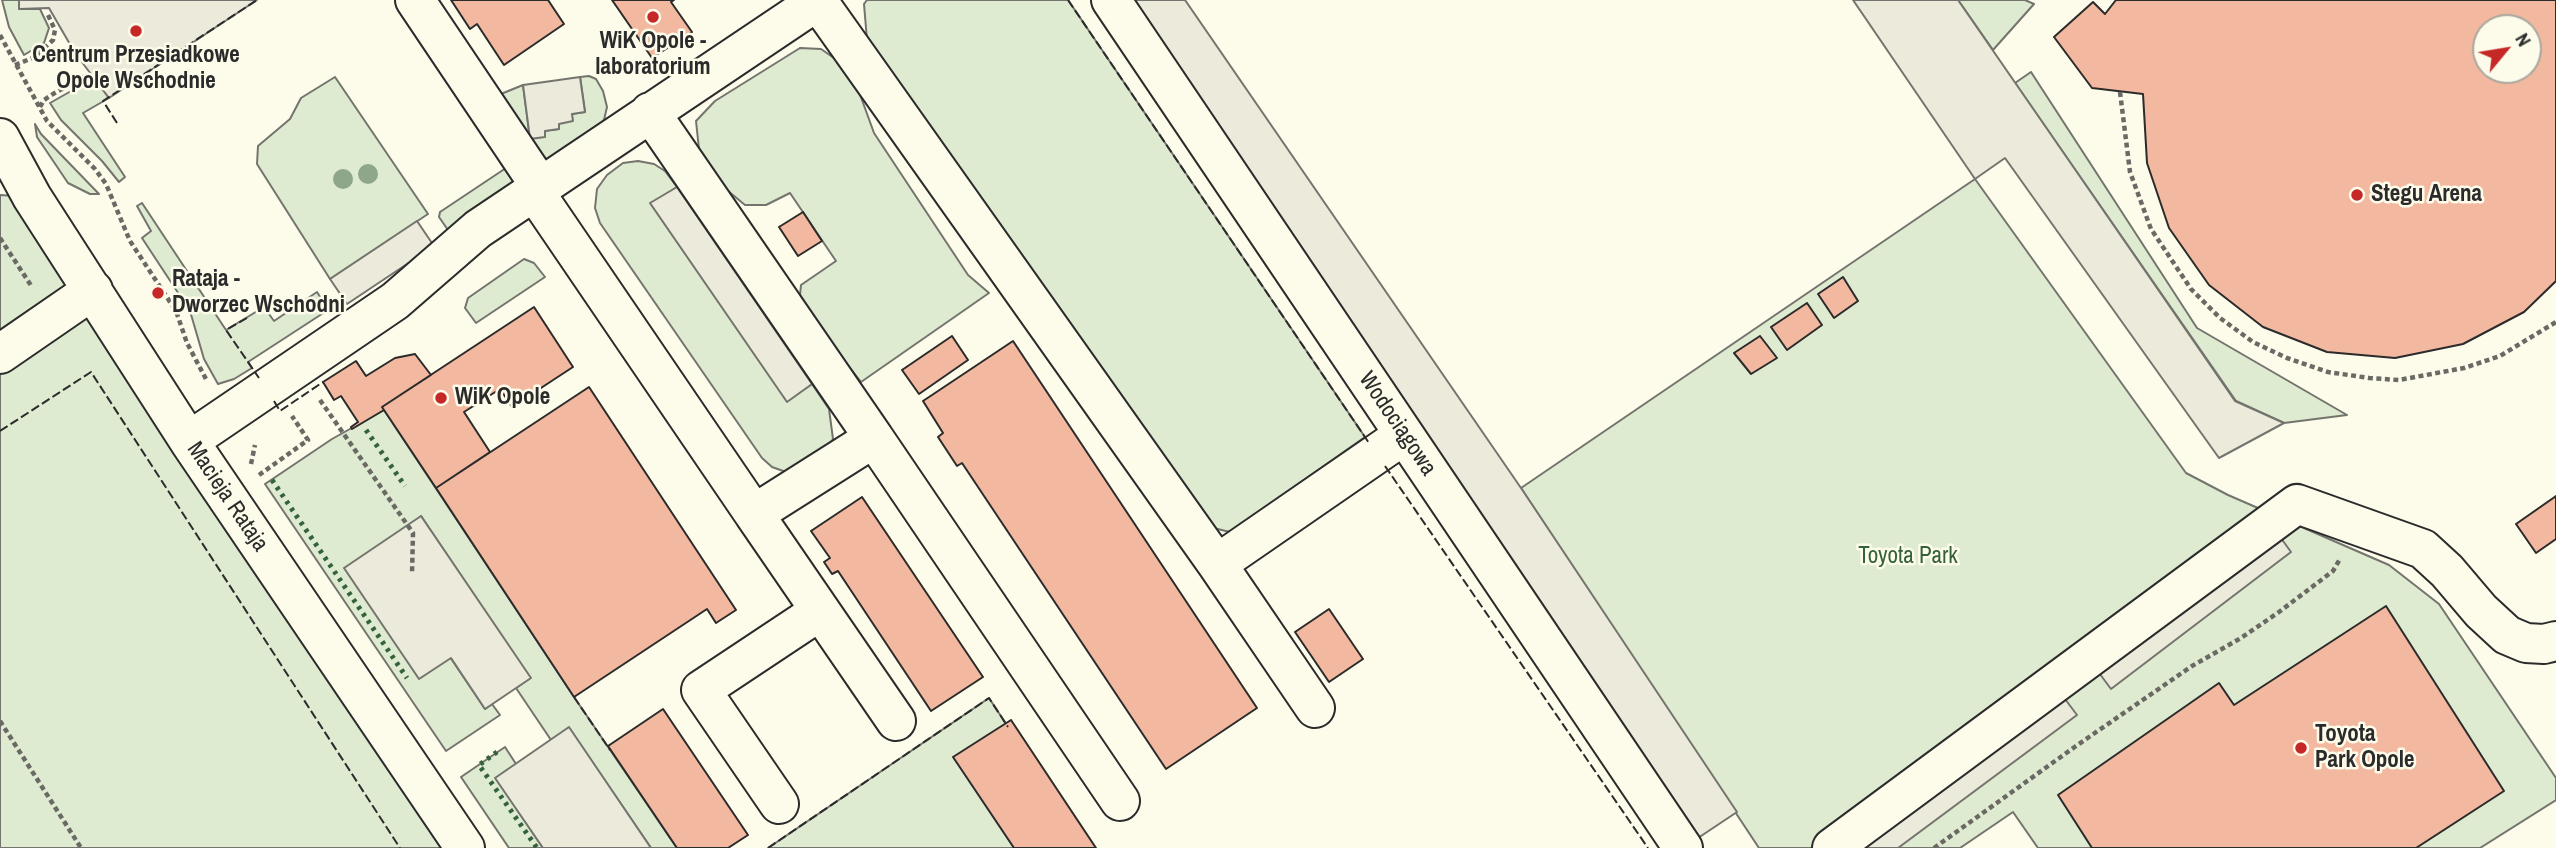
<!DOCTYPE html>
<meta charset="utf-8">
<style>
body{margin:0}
#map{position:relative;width:2556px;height:848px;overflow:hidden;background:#fdfbea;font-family:"Archivo Narrow",sans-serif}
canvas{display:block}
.north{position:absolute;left:2472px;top:14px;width:70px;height:70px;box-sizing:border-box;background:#fdfbea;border:2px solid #a9a89e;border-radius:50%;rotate:60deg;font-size:19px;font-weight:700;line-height:28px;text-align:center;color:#2b2b2b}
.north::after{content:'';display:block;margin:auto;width:24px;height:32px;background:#c62828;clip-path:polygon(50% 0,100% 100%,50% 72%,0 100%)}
</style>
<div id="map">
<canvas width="2556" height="848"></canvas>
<div class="north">N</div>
</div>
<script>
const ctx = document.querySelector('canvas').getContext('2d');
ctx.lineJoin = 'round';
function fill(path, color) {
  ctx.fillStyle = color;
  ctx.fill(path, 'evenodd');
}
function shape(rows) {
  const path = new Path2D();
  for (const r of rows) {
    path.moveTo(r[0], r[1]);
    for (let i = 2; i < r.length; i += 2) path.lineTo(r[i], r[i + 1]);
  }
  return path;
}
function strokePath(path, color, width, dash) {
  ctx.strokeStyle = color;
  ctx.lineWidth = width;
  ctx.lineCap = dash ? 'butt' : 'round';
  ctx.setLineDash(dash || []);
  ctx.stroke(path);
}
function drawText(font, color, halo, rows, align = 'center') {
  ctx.font = font + ' "Archivo Narrow",sans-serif';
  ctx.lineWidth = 5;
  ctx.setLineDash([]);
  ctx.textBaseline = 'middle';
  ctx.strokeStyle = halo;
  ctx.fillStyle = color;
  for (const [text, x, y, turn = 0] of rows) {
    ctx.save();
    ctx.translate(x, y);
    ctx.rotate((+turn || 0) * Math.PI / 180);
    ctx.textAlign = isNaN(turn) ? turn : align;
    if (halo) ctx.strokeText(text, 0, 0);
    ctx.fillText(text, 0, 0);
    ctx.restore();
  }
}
const green = shape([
 [2,0,19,0,20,9,40,9,49,28,44,43,24,55,9,27,2,0],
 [867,0,1068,0,1365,437,1230,532,1205,526,867,40,864,4,867,0],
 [1958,0,2025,0,2034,4,1993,50,1958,0],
 [800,48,821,49,844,65,858,89,874,133,968,275,989,293,861,382,814,322,800,295,801,285,836,261,790,193,766,205,745,205,716,181,699,149,696,121,715,101,800,48],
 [2031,72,2197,328,2347,415,2284,423,2236,401,2015,83,2031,72],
 [589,76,596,79,603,91,607,107,604,120,596,129,542,166,496,96,523,85,530,138,545,136,544,131,559,129,558,124,572,114,585,112,580,77,589,76],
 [335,77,428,214,330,279,257,164,258,146,290,119,301,98,335,77],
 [94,78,109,98,83,113,125,177,119,182,102,161,61,120,50,103,94,78],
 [35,124,41,134,99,194,90,194,68,183,37,137,35,124],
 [638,161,654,164,665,171,677,187,651,204,787,401,812,384,829,409,833,439,823,456,786,472,772,467,762,458,600,223,595,208,597,189,607,175,623,163,638,161],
 [509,166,523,176,448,230,439,217,440,212,509,166],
 [1975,179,2186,473,2228,495,2389,565,2439,604,2556,778,2556,800,2480,848,2038,848,2013,812,1960,848,1759,848,1521,488,1975,179],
 [0,195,32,197,465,848,0,848,0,195],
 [142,203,226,330,264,307,274,321,317,292,328,310,248,362,252,368,234,379,218,384,204,359,190,311,142,238,151,231,137,206,142,203],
 [524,259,534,263,545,277,476,323,465,308,468,298,524,259],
 [384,410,574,697,677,848,651,848,569,728,551,740,516,688,530,678,421,516,420,678,450,657,485,709,492,704,500,715,446,751,265,484,332,439,384,410],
 [989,698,1088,848,768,848,989,698],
 [505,747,516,764,496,778,543,848,509,848,461,777,505,747]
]);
const parking = shape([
 [19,0,257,0,109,98,75,53,49,8,19,9,19,0],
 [1111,0,1185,0,1521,488,1737,812,1683,848,1111,0],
 [1853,0,1958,0,2235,401,2284,423,2219,458,2005,158,1975,179,1853,0],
 [580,77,585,112,572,114,573,121,559,124,559,129,545,131,545,137,530,139,523,85,580,77],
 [677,187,812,384,787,402,650,203,677,187],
 [417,221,434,246,347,304,330,279,417,221],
 [421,516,531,678,485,709,451,658,419,679,344,568,421,516],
 [2270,523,2291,552,2111,689,2088,658,2270,523],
 [2053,683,2077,715,1898,848,1832,848,2053,683],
 [569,727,651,848,543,848,495,778,569,727]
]);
const building = shape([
 [451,0,548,0,564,24,504,65,477,24,470,29,451,0],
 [612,0,674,0,671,2,692,32,652,58,612,0],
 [2116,0,2556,0,2556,281,2524,312,2463,344,2395,358,2327,352,2263,327,2209,285,2169,228,2147,163,2143,94,2092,88,2054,37,2093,2,2105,14,2116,0],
 [2486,28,2528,28,2528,70,2486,70,2486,28],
 [803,212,822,241,798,256,779,227,803,212],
 [1843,277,1858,301,1834,318,1818,294,1843,277],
 [1807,303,1822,325,1787,350,1771,327,1807,303],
 [534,307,573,367,512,407,500,389,464,412,490,452,436,488,382,407,534,307],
 [952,336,968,360,919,394,902,370,952,336],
 [1760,336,1777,358,1751,374,1734,353,1760,336],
 [1013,341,1257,708,1166,769,962,463,957,466,938,437,943,433,923,401,1013,341],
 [415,354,431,375,382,407,384,410,352,429,351,427,358,422,341,396,334,400,323,382,356,361,366,376,395,358,415,354],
 [589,387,736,610,716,623,707,609,574,697,436,488,589,387],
 [2556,496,2556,539,2536,553,2516,524,2556,496],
 [862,497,983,677,931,711,838,571,832,574,824,562,830,558,811,531,862,497],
 [2386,606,2504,791,2416,848,2092,848,2058,795,2219,683,2234,705,2386,606],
 [1329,609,1363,659,1329,682,1295,632,1329,609],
 [663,709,748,835,728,848,677,848,608,746,663,709],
 [1011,720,1096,848,1014,848,953,757,1011,720]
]);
const path = shape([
 [0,35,47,121,95,169,106,184,130,241,176,311,187,343,207,381],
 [15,65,35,57,53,40,55,30,48,15],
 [2120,92,2130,172,2151,229,2191,289,2220,318,2253,342,2287,358,2328,372,2369,378,2399,380,2464,368,2500,356,2556,322],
 [40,107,44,100,53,94,87,75],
 [0,238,32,287],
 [320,400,413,533,412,574],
 [251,464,255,445],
 [259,475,308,440,292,416],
 [0,721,81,848],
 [1934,848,2076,746,2192,666,2241,638,2279,612,2333,571,2340,559]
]);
const minor = shape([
 [415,0,540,186],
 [817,0,1217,564,1315,708],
 [1111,0,1683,848],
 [0,138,32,197,189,441,465,848],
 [534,191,754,514,874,438,650,112],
 [0,354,93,290],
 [874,438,1120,801],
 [189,441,395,301,478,229,819,0],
 [754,514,896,721],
 [1217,564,1404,435],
 [779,804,701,690,820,611],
 [1832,848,2297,504,2423,549,2447,571,2481,611,2507,635,2526,643,2544,644,2556,641]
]);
const hedge = shape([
 [366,430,405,486],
 [272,480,407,678],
 [497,752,479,765,537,848]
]);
const fence = shape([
 [1068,0,1369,443],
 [117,123,103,101,257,0],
 [247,318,226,330,259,378],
 [274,401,280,411,323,382],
 [0,431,91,372,400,848],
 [1385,466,1648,848],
 [574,697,610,750],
 [768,848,989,698,1008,727]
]);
const trees = [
 [368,174],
 [343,179]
];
const markers = [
 [653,17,7,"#c62828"],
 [136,31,7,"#c62828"],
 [2357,195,7,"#c62828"],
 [158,293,7,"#c62828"],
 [441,398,7,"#c62828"],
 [2301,748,7,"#c62828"]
];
const poiNames = [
 ["WiK Opole -",653,42,"center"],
 ["laboratorium",653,68,"center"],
 ["Centrum Przesiadkowe",136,56,"center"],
 ["Opole Wschodnie",136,82,"center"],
 ["Stegu Arena",2371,195],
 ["Rataja -",172,280],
 ["Dworzec Wschodni",172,306],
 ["WiK Opole",455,398],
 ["Toyota",2315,735],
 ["Park Opole",2315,761]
];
const streetNames = [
 ["Wodociągowa",1397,424,56],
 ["Macieja Rataja",227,497,56]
];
const parkNames = [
 ["Toyota Park",1908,557]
];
fill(green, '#deebd1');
strokePath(green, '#74746e', 2);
fill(parking, '#eceadb');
strokePath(parking, '#74746e', 2);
fill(building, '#f2b8a0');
strokePath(building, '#2b2b2b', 2);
strokePath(minor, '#2b2b2b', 42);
strokePath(path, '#6a6964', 4.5, [5, 3.5]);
strokePath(minor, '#fdfbea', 38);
strokePath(hedge, '#34623c', 5, [3.5, 5]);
strokePath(fence, '#2b2b2b', 2, [9, 3.5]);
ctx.fillStyle = '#8ea78a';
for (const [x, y] of trees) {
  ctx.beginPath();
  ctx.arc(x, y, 10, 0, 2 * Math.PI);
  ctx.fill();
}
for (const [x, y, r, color] of markers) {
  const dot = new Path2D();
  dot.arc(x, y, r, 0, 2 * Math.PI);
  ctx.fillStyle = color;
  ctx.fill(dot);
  strokePath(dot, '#fdfbea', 2.5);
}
drawText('bold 23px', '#2b2b2b', '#fdfbea', poiNames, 'left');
drawText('23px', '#2b2b2b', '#fdfbea', streetNames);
drawText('23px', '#34623c', '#fdfbea', parkNames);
</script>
